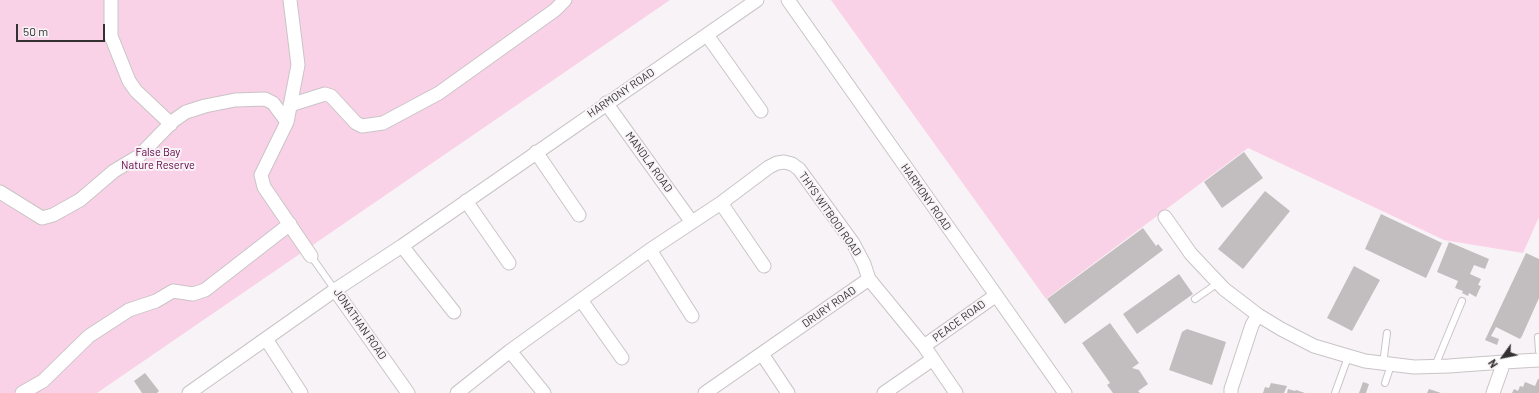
<!DOCTYPE html>
<style>
body{margin:0}
#map{position:relative;width:1539px;height:393px;overflow:hidden;background:#f8f3f6;font-family:Barlow,sans-serif}
canvas{display:block}
.north{position:absolute;left:1483px;top:337px;width:40px;height:40px;-webkit-text-stroke:3px #f8f3f6;paint-order:stroke;rotate:237deg;font-size:11px;font-weight:700;line-height:16px;text-align:center;color:#333132}
.north::after{content:'';display:block;margin:auto;width:14px;height:18px;background:#333132;clip-path:polygon(50% 0,100% 100%,50% 72%,0 100%)}
.scale{position:absolute;left:16px;top:24px;width:89px;height:18px;box-sizing:border-box;border:2px solid #333132;border-top:0;padding-left:5px;font-size:12px;line-height:14px;white-space:nowrap;color:#333132;-webkit-text-stroke:3px #f8f3f6;paint-order:stroke}
</style>
<div id="map">
<canvas width="1539" height="393"></canvas>
<div class="north">N</div>
<div class="scale">50 m</div>
</div>
<script>
const ctx = document.querySelector('canvas').getContext('2d');
ctx.lineJoin = 'round';
function fill(path, color) {
  ctx.fillStyle = color;
  ctx.fill(path, 'evenodd');
}
function shape(rows) {
  const path = new Path2D();
  for (const r of rows) {
    path.moveTo(r[0], r[1]);
    for (let i = 2; i < r.length; i += 2) path.lineTo(r[i], r[i + 1]);
  }
  return path;
}
function strokePath(path, color, width, dash) {
  ctx.strokeStyle = color;
  ctx.lineWidth = width;
  ctx.lineCap = dash ? 'butt' : 'round';
  ctx.setLineDash(dash || []);
  ctx.stroke(path);
}
function drawText(font, color, halo, rows, align = 'center') {
  ctx.font = font + ' Barlow,sans-serif';
  ctx.lineWidth = 4;
  ctx.setLineDash([]);
  ctx.textBaseline = 'middle';
  ctx.strokeStyle = halo;
  ctx.fillStyle = color;
  for (const [text, x, y, turn = 0] of rows) {
    ctx.save();
    ctx.translate(x, y);
    ctx.rotate((+turn || 0) * Math.PI / 180);
    ctx.textAlign = isNaN(turn) ? turn : align;
    if (halo) ctx.strokeText(text, 0, 0);
    ctx.fillText(text, 0, 0);
    ctx.restore();
  }
}
const green = shape([
 [0,0,670,0,97,393,0,393],
 [831,0,1539,0,1539,217,1523,253,1444,240,1248,148,1046,299]
]);
const building = shape([
 [1244,152,1263,178,1222,208,1204,182],
 [1265,191,1290,211,1243,269,1218,249],
 [1381,214,1442,243,1426,278,1365,249],
 [1143,228,1156,246,1158,244,1163,250,1065,324,1047,299],
 [1449,242,1489,259,1485,269,1474,265,1470,274,1481,279,1478,285,1481,286,1476,297,1469,293,1468,296,1462,293,1463,291,1455,288,1458,281,1437,272],
 [1526,253,1539,259,1539,298,1522,336,1520,339,1496,327,1491,336,1499,339,1497,345,1485,340],
 [1354,266,1380,280,1352,331,1327,318],
 [1179,274,1193,294,1137,334,1123,314],
 [1110,323,1139,363,1132,368,1139,370,1148,384,1138,391,1140,393,1113,393,1107,385,1110,383,1082,343],
 [1187,329,1226,342,1212,385,1169,370,1182,332],
 [145,373,159,391,157,393,142,393,134,381],
 [1538,379,1539,379,1539,393,1512,393,1514,389,1518,391,1520,386,1523,387,1525,382,1535,386],
 [1363,382,1369,384,1366,393,1359,393],
 [1271,383,1287,386,1284,393,1263,393,1265,387,1269,388],
 [1288,389,1295,391,1296,390,1305,393,1287,393],
 [1429,389,1441,393,1427,393]
]);
const service = shape([
 [311,256,335,290],
 [1195,299,1218,283],
 [1538,337,1539,351],
 [1383,364,1387,333],
 [1435,366,1462,301],
 [1385,383,1391,365],
 [1335,393,1348,357]
]);
const minor = shape([
 [111,0,111,36,129,81,136,91,171,124],
 [290,0,298,65,287,122,261,175,264,187,311,256],
 [788,0,1065,393],
 [707,35,761,111],
 [606,103,691,221],
 [290,105,325,94,331,96,356,123,362,126,383,123,439,93,555,10,565,0],
 [536,152,579,215],
 [0,192,42,218,53,215,80,200,114,171,139,156,173,121,186,112,205,106,235,100,265,99,273,103,287,122],
 [466,201,509,263],
 [721,203,764,266],
 [1165,217,1191,254,1224,289,1258,315,1281,329,1314,346,1365,361,1414,367,1449,366,1504,362,1539,360],
 [402,246,454,312],
 [650,250,692,316],
 [335,290,408,393],
 [581,300,622,358],
 [266,339,301,393],
 [924,346,995,296],
 [510,351,544,393],
 [762,354,788,393],
 [22,393,43,381,89,336,129,310,156,301,173,291,193,294,205,290,290,224],
 [189,393,335,290,402,246,757,0],
 [457,393,510,351,650,250,721,203,769,167,777,163,784,162,792,164,799,169,853,243,864,264,869,279,924,346,956,393],
 [705,393,869,279],
 [884,393,933,359],
 [1231,393,1231,389,1252,325,1258,315],
 [1493,393,1504,362]
]);
const streetNames = [
 ["HARMONY ROAD",621,93,-34],
 ["MANDLA ROAD",649,162,54],
 ["HARMONY ROAD",926,197,55],
 ["THYS WITBOOI ROAD",830,214,55],
 ["DRURY ROAD",829,307,-35],
 ["PEACE ROAD",959,321,-36],
 ["JONATHAN ROAD",360,324,55]
];
const parkNames = [
 ["False Bay",158,152],
 ["Nature Reserve",158,165]
];
fill(green, '#fad2e7');
fill(building, '#c2bdbf');
strokePath(service, '#cac4c7', 8);
strokePath(minor, '#cac4c7', 15);
strokePath(service, '#fff', 6);
strokePath(minor, '#fff', 13);
drawText('11px', '#333132', '#f8f3f6', streetNames);
drawText('11px', '#630547', '#f8f3f6', parkNames);
</script>
